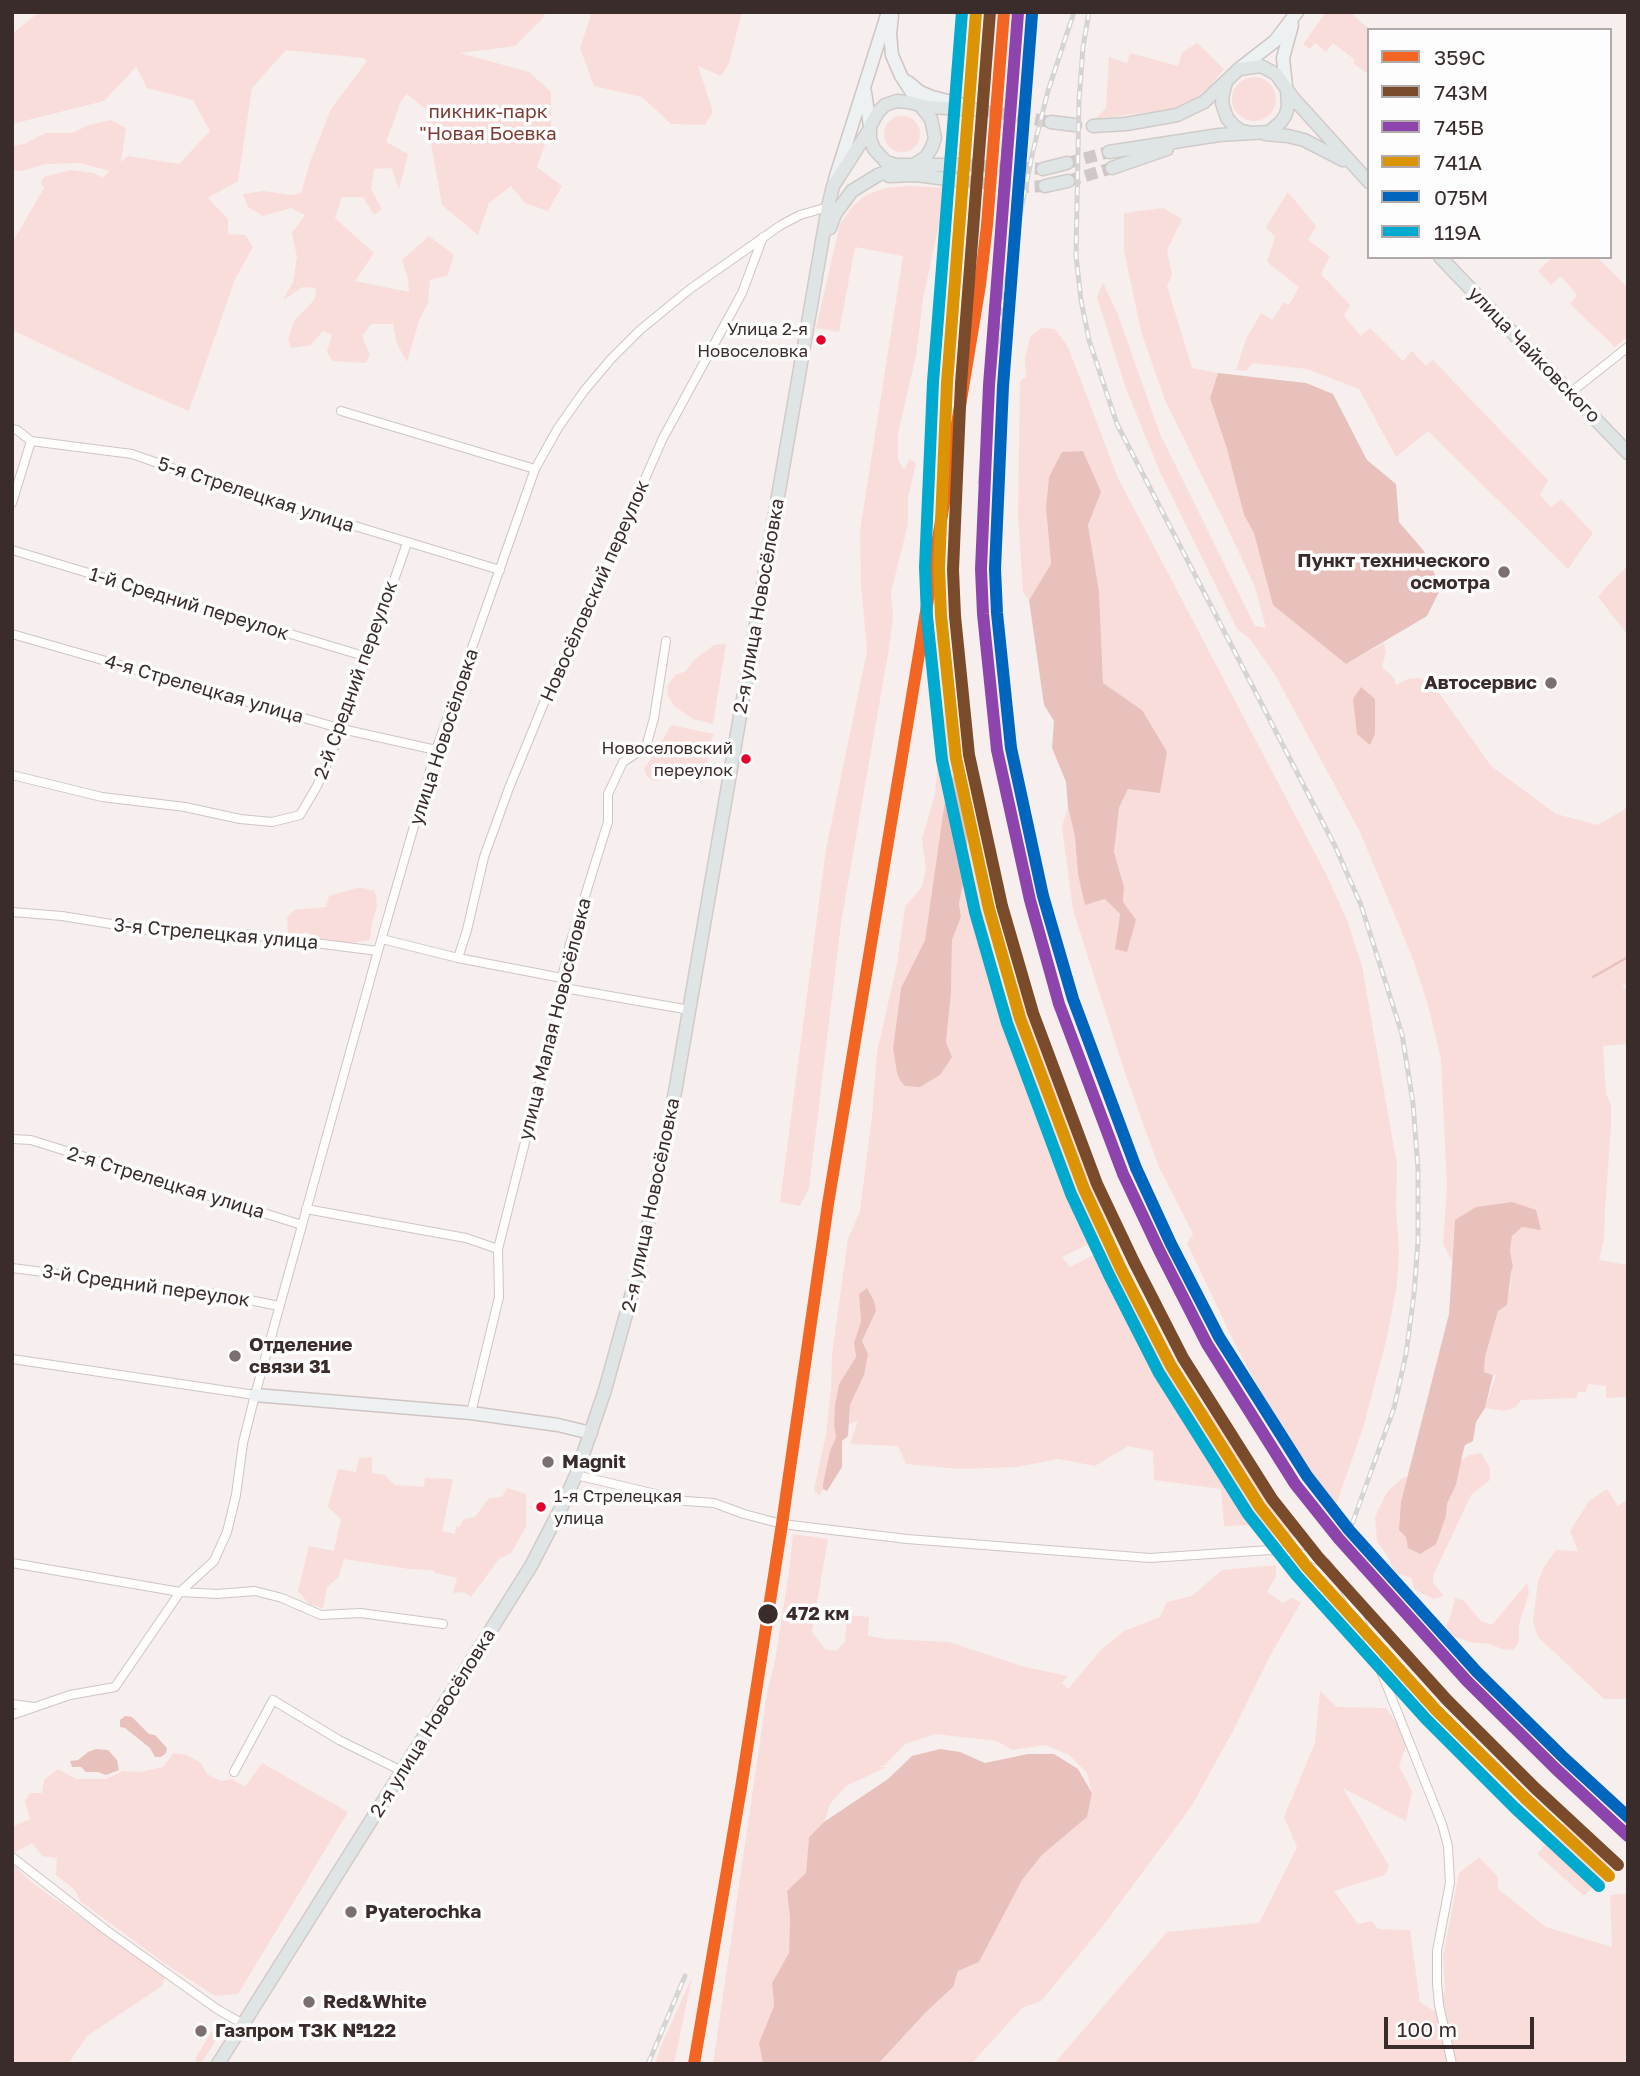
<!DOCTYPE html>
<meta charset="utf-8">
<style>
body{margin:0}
#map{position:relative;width:1640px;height:2076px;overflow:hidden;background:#f6efee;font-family:"Golos Text",sans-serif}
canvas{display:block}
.frame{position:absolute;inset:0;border:14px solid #392c2a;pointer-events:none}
.legend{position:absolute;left:1367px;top:28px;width:245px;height:231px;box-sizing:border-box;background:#fdfdfd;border:2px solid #afa9a9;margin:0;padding:9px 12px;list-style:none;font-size:21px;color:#392c2a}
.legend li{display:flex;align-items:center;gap:14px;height:35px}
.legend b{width:35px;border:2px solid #afa9a9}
.scale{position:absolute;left:1384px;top:2017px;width:150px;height:32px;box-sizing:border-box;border:4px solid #392c2a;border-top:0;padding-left:9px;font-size:21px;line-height:24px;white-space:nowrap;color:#392c2a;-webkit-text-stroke:5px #fdfdfd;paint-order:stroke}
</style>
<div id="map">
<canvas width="1640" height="2076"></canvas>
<div class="frame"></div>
<ul class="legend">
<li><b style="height:9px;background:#f26522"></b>359С</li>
<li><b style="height:9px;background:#7a4b2a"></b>743М</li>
<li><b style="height:9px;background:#8e44ad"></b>745В</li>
<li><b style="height:9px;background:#da9406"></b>741А</li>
<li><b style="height:9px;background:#0065bd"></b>075М</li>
<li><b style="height:9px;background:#00a9ce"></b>119А</li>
</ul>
<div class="scale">100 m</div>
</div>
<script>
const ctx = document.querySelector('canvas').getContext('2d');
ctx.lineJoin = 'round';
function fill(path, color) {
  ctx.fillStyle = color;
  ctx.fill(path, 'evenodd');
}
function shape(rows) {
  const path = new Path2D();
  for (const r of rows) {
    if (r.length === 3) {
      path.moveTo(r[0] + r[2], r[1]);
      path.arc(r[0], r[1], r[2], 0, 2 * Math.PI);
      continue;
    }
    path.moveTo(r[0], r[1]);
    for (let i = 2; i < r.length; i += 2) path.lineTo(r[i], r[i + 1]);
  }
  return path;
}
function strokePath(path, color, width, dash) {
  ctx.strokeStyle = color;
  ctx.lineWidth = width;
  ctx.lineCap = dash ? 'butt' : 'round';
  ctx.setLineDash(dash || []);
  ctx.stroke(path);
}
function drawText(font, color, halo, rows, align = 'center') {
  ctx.font = font + ' "Golos Text",sans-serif';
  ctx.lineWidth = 7;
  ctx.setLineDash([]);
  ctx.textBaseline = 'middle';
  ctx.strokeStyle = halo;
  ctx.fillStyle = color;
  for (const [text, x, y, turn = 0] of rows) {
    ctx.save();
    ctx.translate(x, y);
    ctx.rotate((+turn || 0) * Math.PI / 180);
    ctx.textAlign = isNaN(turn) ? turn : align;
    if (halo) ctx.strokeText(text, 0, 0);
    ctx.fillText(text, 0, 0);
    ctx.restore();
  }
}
const green = shape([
 [39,12,546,12,542,19,515,46,460,53,529,72,551,92,551,127,537,167,562,186,548,211,525,203,511,186,489,203,478,235,442,205,425,109,407,94,401,101,386,142,408,154,399,189,391,168,374,169,371,189,382,209,374,215,363,197,342,197,335,218,374,253,355,281,409,292,408,278,402,260,429,236,454,255,447,276,430,280,428,303,419,321,407,362,397,344,393,324,371,324,362,336,370,355,365,363,332,361,327,351,332,335,323,331,311,345,291,348,288,339,294,321,315,299,316,288,303,287,283,300,293,282,297,257,292,233,305,215,291,208,263,216,248,207,243,194,263,191,292,195,301,193,310,162,331,109,367,61,363,58,286,50,252,88,238,181,208,198,228,219,228,234,245,235,253,247,235,279,189,411,135,388,12,330,12,243,44,188,41,182,44,177,70,170,94,173,102,178,110,171,80,163,45,164,22,171,12,170,12,146,24,144,46,133,72,133,89,125,111,120,126,128,121,162,128,156,179,164,210,131,193,100,147,88,136,67,104,101,12,124,12,34],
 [592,12,742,12,729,63,721,76,698,66,713,112,705,125,671,124,642,97,594,86,580,48],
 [1326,12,1350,12,1370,30,1369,30,1369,75,1353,63,1355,60,1333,43,1326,52,1315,43,1310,49,1303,44],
 [1197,43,1224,69,1210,86,1197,97,1173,109,1095,119,1106,108,1109,57,1127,63,1130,53,1178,66,1182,53],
 [1254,99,22],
 [902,134,18],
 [908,186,951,188,949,198,940,219,923,299,916,356,898,433,898,460,904,469,910,459,916,464,908,497,908,524,891,592,893,617,889,648,841,923,809,1188,800,1206,780,1202,826,849,867,651,861,584,860,531,903,256,855,247,839,332,816,328,840,224,853,206,866,195,886,188],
 [1288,192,1316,226,1308,240,1330,256,1321,274,1350,305,1344,316,1361,336,1370,328,1403,361,1412,351,1426,366,1433,360,1548,480,1540,495,1551,507,1561,499,1593,533,1568,569,1428,431,1396,457,1359,389,1307,369,1253,363,1246,371,1236,370,1246,339,1261,313,1272,320,1284,302,1289,305,1299,287,1267,262,1275,237,1266,227],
 [1163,208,1182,219,1167,250,1172,275,1167,286,1192,368,1218,373,1210,398,1227,449,1244,515,1254,533,1261,555,1316,639,1346,664,1384,643,1386,652,1382,667,1394,678,1396,685,1408,679,1419,678,1432,683,1491,766,1556,814,1598,825,1625,809,1628,802,1628,983,1622,986,1628,991,1628,1044,1603,1046,1606,1094,1611,1104,1611,1126,1605,1209,1604,1239,1599,1260,1628,1265,1626,1397,1606,1398,1606,1386,1588,1384,1586,1392,1578,1392,1576,1398,1521,1400,1516,1407,1504,1411,1485,1408,1496,1375,1484,1372,1485,1357,1498,1311,1510,1291,1511,1271,1513,1266,1510,1251,1512,1236,1537,1210,1455,1220,1452,1261,1443,1243,1447,1188,1441,1059,1428,1005,1413,959,1360,832,1274,673,1250,639,1237,629,1160,472,1125,386,1097,297,1103,283,1117,312,1160,434,1255,626,1266,628,1255,587,1227,527,1164,398,1141,331,1124,251,1124,213],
 [1353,699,1375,699,1375,734,1356,713],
 [1553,257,1597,257,1628,288,1628,336,1615,347,1570,304,1577,295,1561,276,1551,285,1538,271],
 [1041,328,1055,329,1068,347,1118,478,1326,874,1347,920,1362,966,1397,1165,1396,1208,1399,1250,1397,1285,1387,1337,1364,1425,1336,1505,1328,1507,1297,1466,1277,1435,1274,1417,1235,1344,1187,1243,1193,1234,1158,1165,1124,1070,1073,910,1062,827,1068,807,1075,837,1078,875,1085,904,1105,899,1120,914,1115,949,1123,902,1124,887,1114,852,1119,808,1128,789,1142,710,1103,683,1099,591,1088,525,1101,492,1046,508,1051,564,1029,600,1023,592,1018,515,1020,381,1026,377,1025,358,1030,337],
 [1628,566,1628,635,1598,597,1606,587],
 [726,644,713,724,693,719,675,707,668,696,667,687,675,675,686,671,694,660,714,645],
 [949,687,973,838,977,880,1004,1007,1013,1007,1007,977,1018,985,1050,1075,1112,1233,1062,1257,1070,1267,1115,1244,1154,1326,1203,1405,1224,1428,1309,1538,1265,1534,1253,1525,1224,1526,1221,1489,1154,1480,1153,1451,1128,1446,1095,1466,1058,1459,1017,1467,959,1469,906,1464,898,1446,850,1444,858,1421,849,1424,850,1405,864,1375,862,1341,876,1311,859,1294,861,1321,854,1343,856,1357,839,1384,835,1405,834,1425,836,1437,830,1451,823,1489,819,1496,814,1490,826,1435,831,1390,832,1354,848,1239,860,1211,872,1116,877,1052,897,964,905,907,922,887,926,868,922,839,935,794,942,720],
 [949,781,968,828,966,869,959,904,961,917,952,940,951,993,946,1042,952,1057,893,1048,901,988,925,940,944,807],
 [671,725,714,734,707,751,695,748,697,753,708,758,707,765,699,772,678,769,673,770,666,779,654,781,647,777,644,768,656,753],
 [357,888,363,888,374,891,376,896,377,906,372,922,370,940,350,943,321,939,306,932,300,934,288,933,287,918,294,910,326,907,329,896],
 [1481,1453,1490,1468,1490,1480,1471,1495,1433,1576,1433,1583,1444,1596,1434,1599,1415,1590,1411,1578,1395,1573,1390,1560,1377,1541,1375,1517,1387,1492,1400,1480,1408,1476,1401,1502,1446,1516,1447,1504,1456,1485,1461,1460,1470,1455],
 [372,1457,372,1473,385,1475,395,1485,424,1487,425,1478,453,1479,442,1531,455,1534,456,1527,460,1526,464,1519,475,1517,489,1498,502,1497,507,1488,526,1494,526,1527,511,1553,499,1559,471,1597,464,1592,453,1593,457,1578,436,1573,433,1570,409,1569,344,1559,338,1578,327,1587,323,1608,309,1604,298,1591,309,1546,334,1551,341,1519,328,1507,338,1469,356,1472,359,1458],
 [1607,1489,1618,1506,1628,1499,1628,1698,1623,1699,1604,1699,1538,1637,1533,1622,1538,1581,1544,1567,1556,1550,1578,1551,1570,1531,1589,1501],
 [793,1534,828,1539,812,1632,825,1649,836,1651,845,1642,847,1615,869,1617,868,1636,886,1639,949,1642,1025,1667,1068,1676,1062,1683,1068,1689,1101,1650,1124,1631,1160,1617,1167,1602,1192,1596,1222,1570,1276,1565,1276,1576,1267,1592,1283,1603,1291,1598,1301,1602,1270,1656,1233,1731,1191,1807,1102,1927,1041,2001,1022,2008,971,2064,878,2064,926,2012,953,1987,958,1971,979,1962,1022,1880,1042,1855,1087,1817,1092,1793,1087,1773,1069,1755,1046,1745,1012,1750,997,1741,935,1734,905,1744,884,1766,874,1767,887,1767,846,1786,830,1804,824,1822,809,1837,806,1874,787,1891,790,1918,789,1954,772,1983,774,2006,760,2043,763,2064,713,2064,767,1693,775,1661,789,1572],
 [1527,1583,1529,1593,1519,1624,1519,1641,1514,1650,1502,1649,1489,1644,1470,1642,1452,1636,1446,1626,1452,1612,1455,1598,1463,1600,1481,1621,1492,1625],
 [1320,1691,1337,1707,1386,1708,1408,1740,1399,1766,1412,1791,1406,1821,1343,1788,1389,1866,1385,1875,1334,1891,1358,1924,1372,1921,1378,1929,1410,1930,1420,2002,1434,2011,1445,1990,1443,1957,1459,1873,1479,1857,1498,1877,1498,1889,1546,1927,1612,1947,1610,1895,1628,1893,1628,2064,1054,2064,1167,1932,1259,1923,1297,1847,1284,1817,1315,1743],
 [173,1753,187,1755,201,1763,207,1774,221,1781,232,1779,245,1787,262,1763,348,1812,238,1994,215,1996,164,1963,80,1901,75,1890,56,1875,57,1858,42,1856,32,1843,15,1852,12,1849,12,1827,30,1819,25,1801,30,1793,42,1793,44,1780,58,1769,76,1779,106,1779,123,1771,140,1772,163,1767],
 [1566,1821,1605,1857,1609,1879,1601,1889,1596,1884,1584,1896,1537,1854],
 [12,1863,30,1881,94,1927,163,1971,164,1979,162,1986,87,2036,68,2064,12,2064],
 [692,1977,674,2064,655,2064,661,2046],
 [216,2027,221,2030,220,2034,202,2062,199,2063,196,2062,196,2057,213,2029]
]);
const water = shape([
 [1218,373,1306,383,1333,394,1367,460,1396,484,1399,522,1424,551,1441,588,1427,616,1346,664,1273,605,1254,533,1244,515,1227,449,1210,398],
 [1083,451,1101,492,1088,525,1099,591,1103,683,1142,710,1167,752,1160,793,1128,789,1119,808,1114,852,1124,887,1123,902,1136,920,1127,952,1115,949,1120,914,1105,899,1085,905,1078,875,1075,837,1068,807,1066,782,1052,748,1054,721,1044,705,1029,600,1051,564,1046,508,1049,477,1062,452],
 [1361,687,1375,699,1375,734,1370,745,1357,734,1353,699],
 [957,773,963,789,968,828,966,869,959,904,961,917,952,940,951,993,946,1042,952,1057,940,1075,920,1087,905,1086,900,1080,897,1073,893,1048,901,988,925,940,944,807,949,781],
 [1512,1202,1536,1210,1541,1230,1522,1227,1512,1236,1510,1251,1513,1266,1511,1272,1507,1305,1498,1311,1485,1357,1484,1372,1493,1375,1485,1408,1476,1422,1473,1441,1465,1445,1463,1452,1456,1485,1447,1504,1446,1516,1436,1544,1420,1554,1408,1548,1406,1537,1399,1530,1401,1502,1449,1314,1455,1220,1476,1207],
 [867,1288,874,1301,876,1311,862,1341,868,1354,864,1375,850,1405,848,1436,842,1441,842,1467,827,1491,823,1489,823,1484,830,1451,836,1437,834,1425,835,1405,839,1384,856,1357,854,1343,861,1321,859,1294],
 [125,1716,132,1717,149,1734,155,1735,167,1748,166,1753,161,1757,155,1757,150,1748,125,1728,120,1727,120,1720],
 [96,1749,108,1750,117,1760,119,1770,106,1775,98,1772,86,1772,81,1767,72,1767,70,1761,78,1760,88,1752],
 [940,1749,960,1752,985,1763,1028,1754,1054,1754,1078,1769,1092,1793,1087,1817,1042,1855,1022,1880,979,1962,958,1971,953,1987,926,2012,878,2064,763,2064,759,2043,774,2006,772,1983,789,1953,790,1918,787,1891,806,1873,809,1837,824,1822,888,1779,912,1756]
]);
const stream = shape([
 [1593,977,1628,957]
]);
const primaryTunnel = shape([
 [982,110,1051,122],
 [1067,163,1109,152],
 [963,165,1043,169],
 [963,181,1021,187,1045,186],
 [1068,181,1112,168]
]);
const street = shape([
 [1570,393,1628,347],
 [341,411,535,469],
 [12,429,17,430,31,441,132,454,223,486,500,570],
 [12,503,31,441],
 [12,550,367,657],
 [12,634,342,729,436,750],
 [12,775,102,797,185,807,240,819,272,822,300,815,317,786,342,729,407,543],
 [12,912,62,916,160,932,244,934,378,951],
 [382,939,458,958,562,978],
 [458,958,467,930,484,857,509,788,557,671,588,608,663,438,742,293,763,237],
 [564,988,690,1010],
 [12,1139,31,1140,302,1225],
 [306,1209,466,1238,498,1249],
 [12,1268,225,1295,279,1306],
 [12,1359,255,1395],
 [471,1413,499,1297,498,1249,564,988,562,978,570,944,608,822,608,794,623,762,646,747,654,718,666,641],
 [576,1475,685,1501,714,1503,744,1514,782,1524,907,1539,1150,1558,1270,1550,1299,1553,1326,1563,1342,1585,1357,1611,1442,1824,1448,1846,1450,1883,1437,1951,1437,1983,1439,2005,1452,2064],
 [12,1563,180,1592,217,1594,255,1591,282,1598,321,1615,360,1613,443,1624],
 [12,1704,34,1707],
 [12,1715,70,1695,115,1687,180,1592,214,1561,227,1532,236,1495,243,1443,255,1395,378,951,436,750,535,469,558,428,584,391,611,359,640,330,690,289,781,225,800,215,828,207],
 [234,1772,273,1700,339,1740,402,1771],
 [12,1857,106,1930,217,2009,243,2024]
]);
const secondary = shape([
 [892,15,890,34,892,55,901,76,920,105],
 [1239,69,1275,41,1297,12],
 [908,82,920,92,932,97,968,106],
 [1286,86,1283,58,1292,25],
 [865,92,870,126],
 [835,179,888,12],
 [255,1395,471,1413,558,1425,591,1433]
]);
const primary = shape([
 [1226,82,1223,94,1222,103,1227,118,1233,125,1241,131,1247,132],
 [1051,122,1075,125],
 [1093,126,1126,124,1177,115,1204,102,1239,69,1261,66,1276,74,1293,98,1369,182],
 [1265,134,1288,136,1304,140,1343,160],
 [1109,152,1219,135,1269,132,1281,122,1286,114,1288,106,1287,90],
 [915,164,926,157,932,147,935,138,931,119,920,105],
 [963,165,896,165,886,162,874,149,870,139,870,126,878,112,885,105,897,101,908,102,929,107,982,110],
 [1112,168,1167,149],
 [1043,169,1067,163],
 [889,176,916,175,963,181],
 [1045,186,1068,181],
 [830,228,835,214,852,191,878,175,900,167],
 [1440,257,1628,453],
 [218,2064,531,1566,562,1506,576,1475,605,1390,640,1264,675,1092,828,207,833,186,869,130]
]);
const rail = shape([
 [1089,12,1083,47,1079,101,1076,256,1081,300,1089,340,1117,424,1335,846,1361,905,1402,1034,1413,1103,1418,1169,1418,1241,1414,1294,1406,1354,1394,1408,1351,1527],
 [980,482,1002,303,1033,151,1048,91,1074,12],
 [648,2064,685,1976]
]);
const rail1 = shape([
 [694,2064,741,1788,782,1524,828,1204,980,285,987,225,1004,12]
]);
const rail2 = shape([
 [990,12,961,383,953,570,955,616,969,755,1002,906,1033,1013,1097,1184,1134,1262,1183,1358,1272,1499,1318,1557,1447,1700,1535,1788,1618,1865]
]);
const rail3 = shape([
 [1018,13,989,385,981,569,983,614,997,750,1030,900,1059,1004,1123,1174,1159,1250,1207,1344,1295,1484,1339,1539,1467,1681,1555,1768,1628,1836]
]);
const rail4 = shape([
 [976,12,947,383,939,568,941,616,956,758,989,909,1020,1018,1084,1189,1121,1269,1171,1366,1260,1507,1307,1567,1436,1710,1525,1798,1609,1876]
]);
const rail5 = shape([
 [1032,14,1003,386,995,569,997,613,1011,748,1043,896,1073,999,1136,1168,1171,1244,1219,1337,1307,1476,1349,1530,1477,1672,1564,1758,1628,1817]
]);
const rail6 = shape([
 [962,12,933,382,925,567,927,617,942,760,975,912,1007,1023,1071,1194,1109,1275,1159,1373,1248,1514,1297,1576,1426,1719,1515,1808,1599,1886]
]);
const markers = [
 [821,340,6,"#e4002b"],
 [1504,572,7,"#7b706f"],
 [1551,683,7,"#7b706f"],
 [746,759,6,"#e4002b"],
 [235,1356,7,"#7b706f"],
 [548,1462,7,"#7b706f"],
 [541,1507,6,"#e4002b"],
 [768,1614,11,"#392c2a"],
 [351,1912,7,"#7b706f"],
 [309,2002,7,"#7b706f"],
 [201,2031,7,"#7b706f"]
];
const busNames = [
 ["Улица 2-я",808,330],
 ["Новоселовка",808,352],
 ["Новоселовский",733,749],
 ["переулок",733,771],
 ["1-я Стрелецкая",554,1497,"left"],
 ["улица",554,1519,"left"]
];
const parkNames = [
 ["пикник-парк",488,112],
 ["\"Новая Боевка",488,134]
];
const streetNames = [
 ["улица Чайковского",1534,355,46],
 ["5-я Стрелецкая улица",256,495,18],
 ["Новосёловский переулок",595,591,-66],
 ["1-й Средний переулок",189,604,17],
 ["2-я улица Новосёловка",759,606,-80],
 ["2-й Средний переулок",356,680,-70],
 ["4-я Стрелецкая улица",204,689,16],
 ["улица Новосёловка",444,737,-72],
 ["3-я Стрелецкая улица",216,934,5],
 ["улица Малая Новосёловка",555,1019,-76],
 ["2-я Стрелецкая улица",166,1183,17],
 ["2-я улица Новосёловка",651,1205,-78],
 ["3-й Средний переулок",146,1286,8],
 ["2-я улица Новосёловка",433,1723,-58]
];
const poiNames = [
 ["Пункт технического",1490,561,"right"],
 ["осмотра",1490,583,"right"],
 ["Автосервис",1537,683,"right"],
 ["Отделение",249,1345],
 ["связи 31",249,1367],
 ["Magnit",562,1462],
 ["Pyaterochka",365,1912],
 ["Red&White",323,2002],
 ["Газпром ТЗК №122",215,2031]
];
const stopNames = [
 ["472 км",786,1614]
];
fill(green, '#f9ddda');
fill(water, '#e8c1bc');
strokePath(stream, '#e8c1bc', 2.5);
strokePath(primaryTunnel, '#d0c8c7', 12, [12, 6]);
strokePath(street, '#cec5c4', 10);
strokePath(secondary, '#cec5c4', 15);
strokePath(primary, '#d0cbca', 15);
strokePath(street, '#fefdfc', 8);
strokePath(secondary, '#eef1f1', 12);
strokePath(primary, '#dfe5e5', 12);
strokePath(rail, '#d6d3d3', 5);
strokePath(rail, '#fdfdfd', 2.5, [8]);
strokePath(rail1, '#f26522', 12);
strokePath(rail2, '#7a4b2a', 12);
strokePath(rail3, '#8e44ad', 12);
strokePath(rail4, '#da9406', 12);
strokePath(rail5, '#0065bd', 12);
strokePath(rail6, '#00a9ce', 12);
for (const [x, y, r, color] of markers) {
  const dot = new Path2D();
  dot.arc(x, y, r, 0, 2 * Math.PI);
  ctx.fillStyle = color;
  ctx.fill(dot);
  strokePath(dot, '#fdfdfd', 2.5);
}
drawText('17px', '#392c2a', '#fdfdfd', busNames, 'right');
drawText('19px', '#7d3b34', '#fdfdfd', parkNames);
drawText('19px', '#392c2a', '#fdfdfd', streetNames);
drawText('bold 19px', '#392c2a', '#fdfdfd', poiNames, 'left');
drawText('bold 19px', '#392c2a', '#fdfdfd', stopNames, 'left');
</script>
